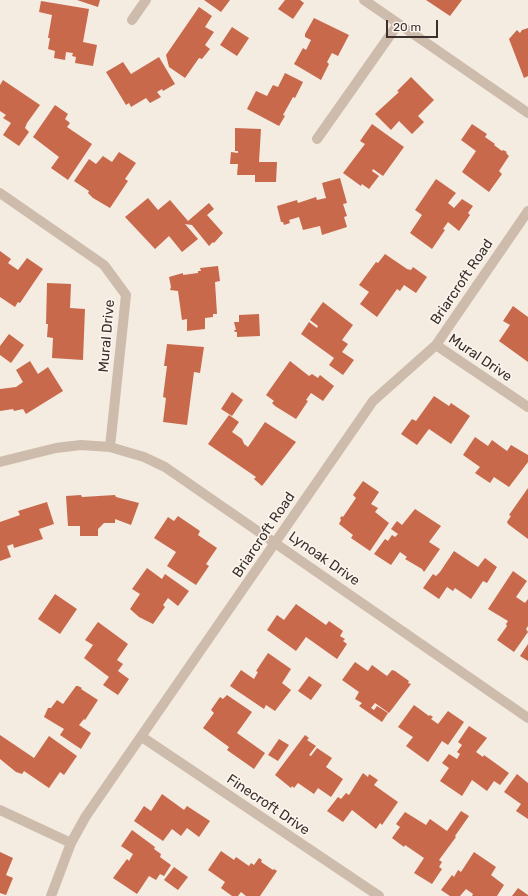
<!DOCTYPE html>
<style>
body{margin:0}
#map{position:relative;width:528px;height:896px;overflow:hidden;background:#f4ebe1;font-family:Rubik,sans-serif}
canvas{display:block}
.scale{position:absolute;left:386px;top:20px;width:52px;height:18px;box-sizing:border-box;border:2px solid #3b302b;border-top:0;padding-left:5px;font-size:12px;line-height:14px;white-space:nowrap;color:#3b302b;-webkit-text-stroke:3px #fbf5ee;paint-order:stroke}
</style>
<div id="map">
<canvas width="528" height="896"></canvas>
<div class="scale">20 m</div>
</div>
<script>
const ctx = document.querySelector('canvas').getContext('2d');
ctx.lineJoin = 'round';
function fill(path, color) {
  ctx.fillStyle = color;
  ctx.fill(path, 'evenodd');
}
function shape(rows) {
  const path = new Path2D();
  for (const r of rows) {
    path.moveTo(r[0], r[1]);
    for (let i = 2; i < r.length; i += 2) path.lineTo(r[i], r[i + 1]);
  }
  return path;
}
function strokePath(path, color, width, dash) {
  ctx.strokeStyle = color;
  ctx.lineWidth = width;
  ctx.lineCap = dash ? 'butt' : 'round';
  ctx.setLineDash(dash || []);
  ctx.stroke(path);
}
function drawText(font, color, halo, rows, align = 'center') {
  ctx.font = font + ' Rubik,sans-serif';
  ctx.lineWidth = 3.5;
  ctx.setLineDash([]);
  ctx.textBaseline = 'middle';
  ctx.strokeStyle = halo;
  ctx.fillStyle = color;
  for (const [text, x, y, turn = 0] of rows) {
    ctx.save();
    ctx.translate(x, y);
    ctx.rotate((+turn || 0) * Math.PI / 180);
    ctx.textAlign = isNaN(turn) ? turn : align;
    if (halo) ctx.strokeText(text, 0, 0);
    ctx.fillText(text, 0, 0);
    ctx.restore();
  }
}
const building = shape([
 [77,0,100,0,98,7],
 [204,0,230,0,221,12],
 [285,0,300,0,304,3,293,19,278,9],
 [426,0,462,0,450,16],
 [41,1,89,9,83,42,97,45,93,66,75,63,76,57,72,56,73,53,66,52,65,60,54,58,55,51,48,49,50,38,48,38,52,15,39,12],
 [199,7,212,16,205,27,214,32,205,45,210,49,202,59,199,58,185,78,169,67,166,55],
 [314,18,349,35,338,56,332,53,327,62,329,64,321,80,294,64,303,48,306,50,311,40,305,37,305,34],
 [232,27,249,38,237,56,220,45],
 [528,28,528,76,524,78,509,39,517,30,520,33,522,30],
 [159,57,175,84,163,91,162,89,157,92,161,97,150,103,146,98,131,107,129,103,126,105,106,72,123,62,131,74],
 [285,73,303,82,295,98,293,97,283,115,285,116,279,126,247,109,256,91,267,96,273,85,278,87],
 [411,77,434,100,418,116,424,122,412,134,399,121,391,130,375,114,399,92,397,91],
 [3,80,40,105,27,123,25,128,29,132,19,146,3,135,11,123,3,118,6,115,0,111,0,85],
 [55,105,68,114,65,119,70,123,67,127,92,144,68,180,51,168,59,157,33,137],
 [372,124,404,147,383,176,373,169,372,171,379,176,369,189,362,184,361,186,343,173,365,144,360,141],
 [472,124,487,134,485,137,495,144,494,145,502,151,503,150,507,152,506,153,509,156,499,171,502,174,489,192,462,172,476,151,461,140],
 [235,128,261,129,259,162,277,162,276,182,255,182,255,175,237,175,238,164,230,164,231,152,238,153,238,151,235,151],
 [119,152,136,163,125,179,128,181,110,208,93,198,88,193,89,191,74,181,89,159,96,164,103,156,112,162],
 [340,178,347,203,343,204,347,216,344,217,347,227,322,235,320,226,303,230,299,217,289,220,290,223,284,225,283,222,281,222,277,206,297,200,298,203,316,197,317,200,326,198,322,183],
 [436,179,456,193,448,203,454,208,462,199,473,206,468,213,470,215,459,231,448,222,443,229,445,230,432,249,410,233,422,215,415,210],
 [148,198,158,210,170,200,188,221,209,203,214,209,207,215,223,233,214,243,213,242,209,246,192,225,185,224,198,239,182,252,169,236,155,249,125,217],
 [0,251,11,259,8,263,18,270,27,258,43,269,20,303,18,302,15,307,0,297],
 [385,254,407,269,411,270,413,267,427,277,416,293,404,285,400,291,397,289,377,317,360,304,369,292,359,285,376,262,378,263],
 [218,266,220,281,215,282,217,314,213,314,213,317,205,318,205,329,187,331,187,319,182,320,178,291,170,290,171,287,169,277,183,273,183,275,198,273,198,271,201,271,200,268],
 [47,283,71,284,70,308,85,309,83,360,52,358,53,338,47,337,48,324,46,324],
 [323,302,353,325,342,340,348,344,342,352,354,360,343,375,329,365,334,358,301,334,309,322,317,328,318,326,310,320],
 [513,306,528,317,528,362,499,341,510,325,503,321],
 [259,314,260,336,237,337,237,332,235,332,234,330,236,330,234,322,239,322,239,315],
 [9,334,24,345,11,363,0,355,0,346],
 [167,344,204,347,200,373,194,372,187,425,163,422,166,398,163,397,167,366,164,366],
 [30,361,38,374,48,367,63,391,26,414,23,409,14,411,13,409,0,411,0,389,16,387,23,382,16,370],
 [290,361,309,376,312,374,318,378,320,375,334,386,323,401,311,393,306,400,308,401,296,419,275,406,272,403,274,401,266,395],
 [232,392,243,400,232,416,221,409],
 [434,396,449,406,451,403,470,416,451,444,429,429,417,445,401,434,412,419,416,421],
 [229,415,239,422,232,432,242,439,244,444,248,447,265,422,296,442,262,486,254,479,256,477,208,444],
 [475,437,488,446,492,440,507,451,511,445,528,455,528,462,509,487,494,477,490,483,475,473,480,467,463,455],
 [363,481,379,492,371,504,378,508,375,512,389,523,370,551,351,538,353,535,339,524,341,520,340,518,342,516,343,517,356,498,353,495],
 [528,488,528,539,508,524,507,522,511,516,509,515],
 [81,495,82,497,115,495,116,497,139,503,131,525,115,519,115,523,104,523,98,529,98,536,80,536,80,526,68,526,66,496],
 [47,502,54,524,39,529,43,539,14,548,13,544,7,546,11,557,0,561,0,522,20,515,18,511],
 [415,509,441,526,429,542,440,549,424,572,422,569,405,559,407,557,400,552,391,565,374,554,385,539,388,541,392,535,395,537,398,534,391,529,397,521,402,525],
 [178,516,200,531,198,535,217,548,206,564,209,566,196,585,167,566,176,552,154,538,168,517,174,521],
 [454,551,478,567,485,558,497,567,487,583,483,581,471,599,455,588,453,591,447,587,439,599,423,588,433,574,436,576,440,572],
 [147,568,162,579,165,574,189,591,178,606,168,598,163,605,165,607,153,624,139,617,130,609,140,594,132,589],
 [513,571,527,581,516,597,525,603,528,599,528,626,526,629,528,632,514,652,497,640,507,626,506,624,508,621,488,609],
 [55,594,77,609,60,634,38,619],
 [296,604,326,625,329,621,343,631,340,636,345,639,343,641,347,644,337,659,306,637,296,651,267,630,277,615,284,620],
 [98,622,128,644,117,660,123,664,118,671,129,679,118,695,103,685,109,677,84,658,93,645,85,640],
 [528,644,528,661,520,656],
 [268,653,291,669,282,683,291,690,275,711,266,705,264,709,230,686,241,670,254,679,258,672,256,671],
 [355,662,368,671,372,665,387,676,392,670,395,671,409,681,408,683,411,684,389,713,375,703,371,708,374,710,377,706,388,713,382,722,359,706,362,703,355,699,359,692,342,680],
 [309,676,322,685,311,700,298,691],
 [76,686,78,686,82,688,81,689,98,700,85,720,84,719,79,725,91,733,81,749,60,735,64,729,44,717,48,708,51,708,57,700,63,704],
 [227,695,252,712,237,733,265,753,254,769,227,750,229,747,203,728,214,713,211,710,220,697,223,699],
 [414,705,429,716,430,715,433,717,431,719,438,724,448,711,464,722,448,745,442,741,428,762,406,746,413,737,398,727],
 [469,726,487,738,476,752,483,757,484,755,509,773,500,785,494,781,487,791,472,780,462,796,440,781,449,768,442,763,449,754,457,759,460,754,457,752,462,745,458,742],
 [0,735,34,758,49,736,77,756,64,775,60,772,49,788,24,771,22,774,16,772,0,759],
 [305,735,309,738,307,740,316,746,309,755,311,756,317,748,332,758,326,767,343,779,331,797,318,788,314,794,298,783,294,788,292,786,291,788,275,775],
 [279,739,289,745,278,761,268,755],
 [363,773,368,777,369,774,378,780,374,785,398,802,382,825,380,823,376,829,352,810,343,822,327,811,338,797,341,799,346,793,349,795],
 [517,774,528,783,528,819,516,811,521,804,504,792],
 [162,794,184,810,187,806,210,821,199,837,187,828,181,836,172,829,163,841,134,821,144,806,151,811],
 [461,811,469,816,455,836,456,837,439,860,442,862,439,867,442,869,432,884,414,873,424,858,405,845,404,847,392,838,400,827,396,824,405,812,426,825,430,819,447,831],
 [132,830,155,847,154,849,161,854,160,857,171,865,164,876,160,874,156,880,149,876,137,894,113,878,127,859,129,861,133,854,121,846],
 [221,851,234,860,236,857,249,866,251,863,254,865,259,858,262,860,261,862,273,870,274,869,277,871,260,896,246,896,241,892,238,896,232,896,221,888,225,882,208,870],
 [0,852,13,858,6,875,13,878,6,895,0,893],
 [474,852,496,867,491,875,504,885,497,896,472,896,473,894,466,889,460,896,450,896,441,890,452,875,454,877,458,870,461,872],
 [174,867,188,877,178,890,164,880],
 [518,888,528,895,528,896,512,896]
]);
const minor = shape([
 [364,0,528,113],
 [132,20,146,0],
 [317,139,398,24],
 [0,193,104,265,126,295,110,447],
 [436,345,528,407],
 [0,462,56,448,81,445,110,447,144,457,165,467,528,718],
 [142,737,379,896],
 [0,810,71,843],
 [51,896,71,843,86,816,373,401,436,345,528,211]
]);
const streetNames = [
 ["Briarcroft Road",462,282,-56],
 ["Mural Drive",107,336,-85],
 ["Mural Drive",480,358,34],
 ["Briarcroft Road",264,535,-56],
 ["Lynoak Drive",324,559,35],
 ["Finecroft Drive",268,805,34]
];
fill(building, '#c8694b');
strokePath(minor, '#cdbbac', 10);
drawText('14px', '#3b302b', '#fbf5ee', streetNames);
</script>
